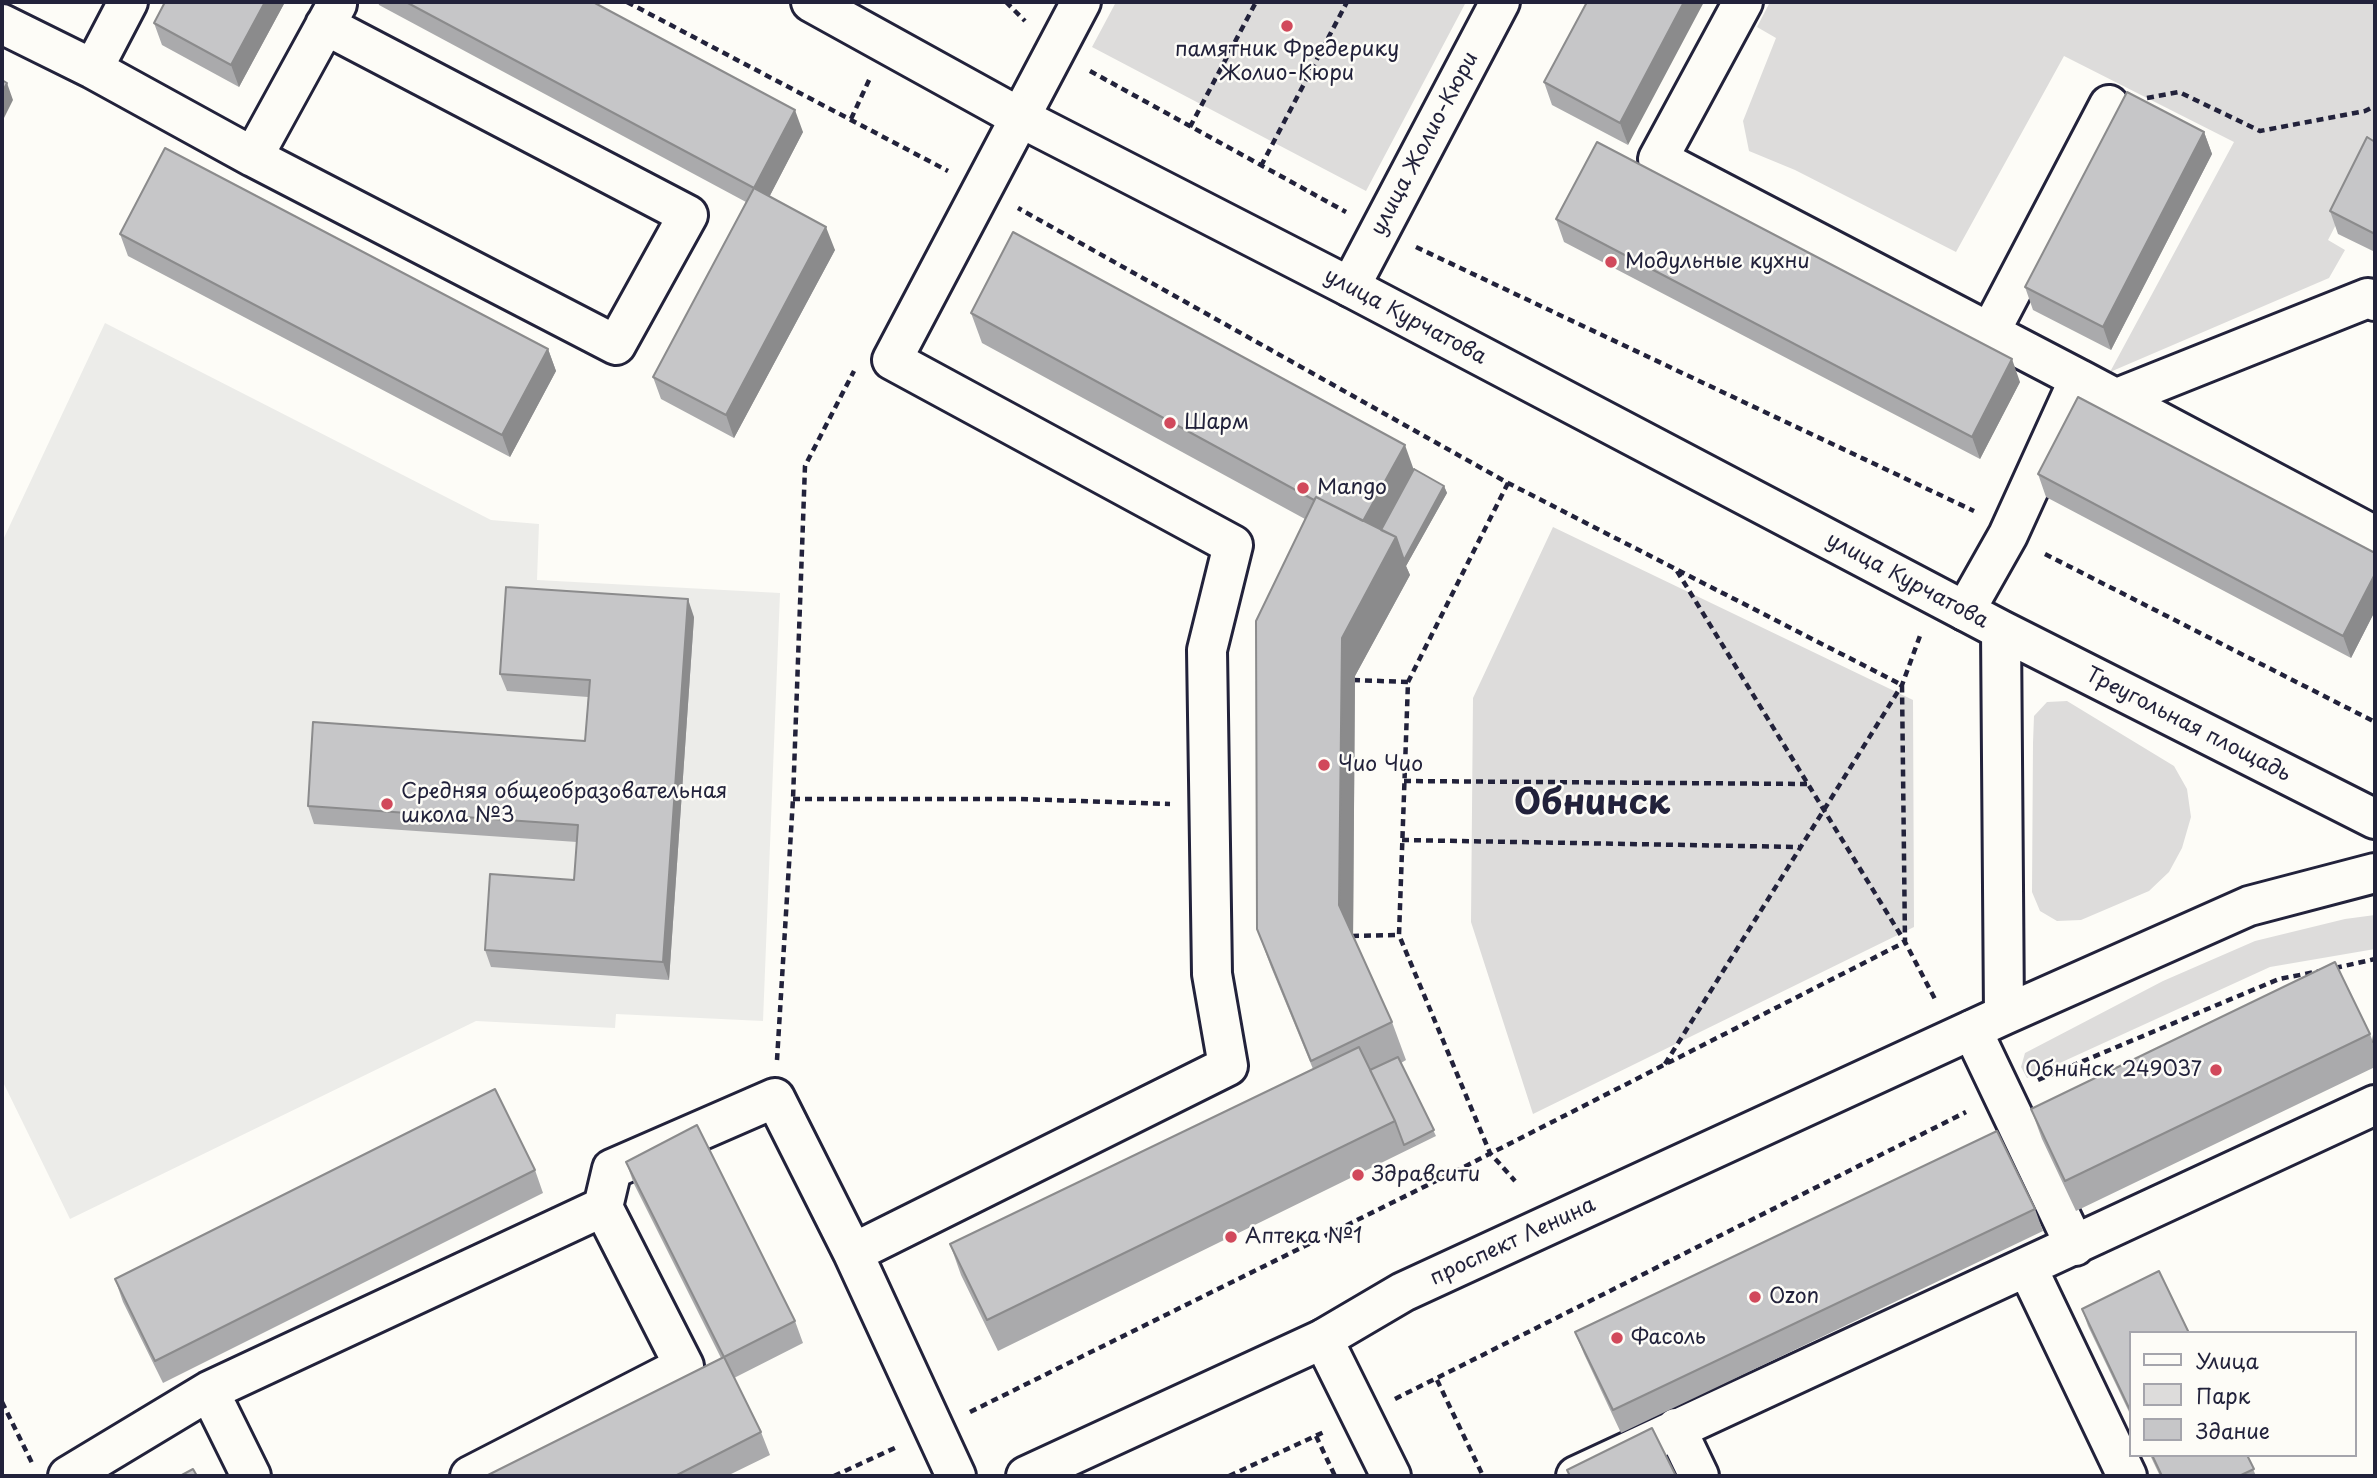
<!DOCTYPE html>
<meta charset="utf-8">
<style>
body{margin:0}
#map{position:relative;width:2377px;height:1478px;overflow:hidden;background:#fdfcf7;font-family:"Playpen Sans",sans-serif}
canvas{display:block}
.frame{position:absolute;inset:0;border:4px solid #22223b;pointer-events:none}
.legend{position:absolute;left:2129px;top:1331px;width:228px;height:126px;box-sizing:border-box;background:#fdfcf7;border:2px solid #a5a5ac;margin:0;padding:9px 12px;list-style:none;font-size:21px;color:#22223b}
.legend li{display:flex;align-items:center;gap:14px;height:35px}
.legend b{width:35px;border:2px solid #a5a5ac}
</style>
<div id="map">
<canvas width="2377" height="1478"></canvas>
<div class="frame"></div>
<ul class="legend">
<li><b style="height:9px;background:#fdfcf7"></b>Улица</li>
<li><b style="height:19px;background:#dddcdb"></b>Парк</li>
<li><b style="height:19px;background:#c6c6c8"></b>Здание</li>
</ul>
</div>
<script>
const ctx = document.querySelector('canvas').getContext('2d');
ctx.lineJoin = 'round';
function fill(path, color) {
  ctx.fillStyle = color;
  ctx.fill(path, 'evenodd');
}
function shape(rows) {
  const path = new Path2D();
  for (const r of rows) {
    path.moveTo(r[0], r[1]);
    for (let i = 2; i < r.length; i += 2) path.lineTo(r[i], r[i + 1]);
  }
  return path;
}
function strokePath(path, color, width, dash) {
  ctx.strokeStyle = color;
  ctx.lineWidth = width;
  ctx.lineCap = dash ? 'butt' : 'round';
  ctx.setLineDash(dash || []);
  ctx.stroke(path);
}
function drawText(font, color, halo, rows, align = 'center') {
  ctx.font = font + ' "Playpen Sans",sans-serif';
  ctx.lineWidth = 5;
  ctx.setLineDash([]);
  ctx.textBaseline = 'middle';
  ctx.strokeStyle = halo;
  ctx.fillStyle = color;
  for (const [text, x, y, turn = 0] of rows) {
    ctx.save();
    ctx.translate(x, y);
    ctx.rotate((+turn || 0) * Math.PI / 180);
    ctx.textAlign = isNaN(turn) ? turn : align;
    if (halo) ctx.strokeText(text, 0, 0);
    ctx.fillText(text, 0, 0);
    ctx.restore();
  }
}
const built = shape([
 [105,323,491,520,539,524,537,580,780,593,763,1021,616,1014,615,1028,476,1021,70,1219,2,1080,2,542]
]);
const green = shape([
 [1116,2,1466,2,1366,191,1092,47],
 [1770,2,2375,2,2375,149,2328,240,2345,250,2329,278,2110,372,2234,142,2064,56,1956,252,1795,170,1749,151,1743,121,1776,38,1757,27],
 [1553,527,1913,700,1914,927,1533,1114,1471,922,1473,698],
 [2067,701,2174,766,2187,789,2191,817,2182,848,2169,872,2149,891,2081,920,2057,921,2040,911,2032,892,2033,743,2034,716,2047,702],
 [2375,915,2375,949,2270,967,2027,1078,2021,1067,2025,1053,2163,981,2255,941,2345,919]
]);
const path = shape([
 [627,2,948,171],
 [1006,2,1025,21],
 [1090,71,1346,212],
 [2147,98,2179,92,2260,131,2365,111,2375,106],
 [851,119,870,78],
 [1190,127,1256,2],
 [1261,166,1347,2],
 [1416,247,1974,511],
 [1508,483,1408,682,1399,935,1490,1153,1515,1181],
 [2045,554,2375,722],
 [1677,571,1905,942,1936,1001],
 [1353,680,1408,682],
 [1404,781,1807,784],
 [793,799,1020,799,1170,804],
 [1402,840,1799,847],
 [1352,936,1399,935],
 [2335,968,2375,959],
 [777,1060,793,799,805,466,854,371],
 [1665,1064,1902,685,1921,633],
 [2038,1080,2279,979,2320,971],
 [1437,1380,1483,1476],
 [1395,1399,1966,1112],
 [2,1402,32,1463],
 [970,1412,1458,1170,1905,942,1902,685,1508,483,1018,208],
 [1316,1436,1335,1476],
 [834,1476,899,1446],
 [1229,1476,1324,1432]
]);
const minor = shape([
 [1743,2,1658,159,2079,379,2008,535,1965,611],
 [2,24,93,69,253,157,337,4],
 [93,69,128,2],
 [253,157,616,345,688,215,325,25],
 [1350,287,1500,2],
 [1989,334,2109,105],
 [2079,379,2375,536],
 [2115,399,2368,298,2375,301],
 [1972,1030,2075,1246],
 [853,1253,1228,1066,1212,974,1207,650,1233,545,892,360,1081,2],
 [2028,1269,2127,1476],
 [1323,1339,1391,1476],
 [209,1391,251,1476],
 [1676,1428,1699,1476],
 [68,1476,209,1391,603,1207],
 [470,1476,684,1366,603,1207,612,1169,775,1098,853,1253,956,1476],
 [1576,1476,2375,1105]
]);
const major = shape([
 [811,2,1019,117,1350,287,2001,630,2375,819],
 [2001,630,2004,1015],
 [1026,1476,1323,1339,1403,1292,2004,1015,2249,906,2375,873]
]);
const wall = shape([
 [165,2,285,2,239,87,162,45,154,23],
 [378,2,593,2,803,132,769,197,835,250,734,438,661,399,653,377,746,202,379,5],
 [1587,2,1628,145,1552,105,1544,82],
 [2204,132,2212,154,2111,350,2033,310,2025,287],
 [2375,142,2375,252,2338,234,2330,211],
 [1556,219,2020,382,1980,459,1564,242],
 [120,234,548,349,556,371,510,457,128,256],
 [971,313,1414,469,1444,486,1447,493,1406,566,1410,575,1355,676,1353,936,1392,1022,1406,1060,1401,1063,1436,1136,998,1351,961,1275,950,1244,1313,1069,1271,967,1257,929,1305,519,982,343],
 [2038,474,2375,553,2375,611,2351,658,2046,497],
 [694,617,669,980,491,967,485,950,574,880,577,842,314,824,308,806,585,741,588,697,507,691,500,674],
 [2375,1027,2375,1067,2076,1211,2042,1139,2031,1109,2370,1034,2373,1042],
 [626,1162,795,1321,803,1343,734,1378,761,1432,770,1455,727,1476,486,1476,721,1358,634,1184],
 [535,1170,543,1193,163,1383,123,1302,115,1279],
 [2035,1209,2043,1231,1621,1433,1584,1354,1575,1332],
 [2082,1309,2130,1333,2130,1414,2088,1326],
 [2150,1455,2247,1455,2256,1476,2160,1476]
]);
const shadedWall = shape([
 [265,2,285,2,239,87,231,65],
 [1684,2,1704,2,1628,145,1620,123],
 [7,83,13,100,2,122,2,93],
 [795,110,803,132,762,211,754,188],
 [2204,132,2212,154,2111,350,2103,327],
 [826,227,835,250,734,438,726,415],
 [548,349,556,371,510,457,502,435],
 [2012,359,2020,382,1980,459,1972,437],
 [1405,445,1416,476,1374,552,1361,525],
 [1444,486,1447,493,1406,566,1410,575,1355,676,1353,943,1339,905,1342,638,1396,537],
 [2375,574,2375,611,2351,658,2343,636],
 [688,599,694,617,669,980,663,962]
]);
const building = shape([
 [165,2,265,2,231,65,154,23,165,2],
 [406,2,593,2,795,110,754,188,826,227,726,415,653,377,754,188,406,2],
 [1587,2,1684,2,1620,123,1544,82,1587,2],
 [2,80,7,83,2,93,2,80],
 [2127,92,2204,132,2103,327,2025,287,2127,92],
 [2367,137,2375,142,2375,234,2330,211,2367,137],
 [1597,142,2012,359,1972,437,1556,219,1597,142],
 [165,148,548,349,502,435,120,234,165,148],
 [1013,232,1405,445,1363,521,1316,497,1314,500,971,313,1013,232],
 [2078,397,2375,553,2375,574,2343,636,2038,474,2078,397],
 [1414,469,1444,486,1404,560,1396,537,1381,530,1414,469],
 [1316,497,1396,537,1342,638,1339,905,1392,1022,1311,1061,1257,929,1256,621,1316,497],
 [506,587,688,599,663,962,485,950,490,874,574,880,578,825,308,806,313,722,585,741,590,680,500,674,506,587],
 [2335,962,2370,1034,2065,1181,2031,1109,2335,962],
 [2375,1027,2375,1042,2373,1042,2375,1027],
 [1359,1047,1395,1121,987,1320,950,1244,1359,1047],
 [1398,1057,1434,1130,1404,1145,1395,1121,1370,1070,1398,1057],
 [495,1089,535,1170,155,1361,115,1279,495,1089],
 [697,1125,795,1321,724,1357,626,1162,697,1125],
 [1997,1131,2035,1209,1613,1410,1575,1332,1997,1131],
 [2159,1271,2189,1333,2130,1333,2130,1410,2082,1309,2159,1271],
 [724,1357,761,1432,675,1476,486,1476,724,1357],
 [1652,1428,1676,1476,1570,1476,1567,1470,1652,1428],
 [2152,1455,2247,1455,2254,1469,2239,1476,2162,1476,2152,1455],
 [193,1469,197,1476,180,1476,193,1469]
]);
const markers = [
 [1287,26,7,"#d1495b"],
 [1611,262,7,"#d1495b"],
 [1170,423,7,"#d1495b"],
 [1303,488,7,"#d1495b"],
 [1324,765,7,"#d1495b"],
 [387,804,7,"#d1495b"],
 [2216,1070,7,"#d1495b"],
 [1358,1175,7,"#d1495b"],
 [1231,1237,7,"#d1495b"],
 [1755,1297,7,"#d1495b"],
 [1617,1338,7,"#d1495b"]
];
const poiNames = [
 ["памятник Фредерику",1287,50,"center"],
 ["Жолио-Кюри",1287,74,"center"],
 ["Модульные кухни",1625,262],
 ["Шарм",1184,423],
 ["Mango",1317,488],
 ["Чио Чио",1338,765],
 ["Средняя общеобразовательная",401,792],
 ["школа №3",401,816],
 ["Обнинск 249037",2202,1070,"right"],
 ["Здравсити",1372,1175],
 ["Аптека №1",1245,1237],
 ["Ozon",1769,1297],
 ["Фасоль",1631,1338]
];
const streetNames = [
 ["улица Жолио-Кюри",1425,144,-62],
 ["улица Курчатова",1405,317,28],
 ["улица Курчатова",1907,581,28],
 ["Треугольная площадь",2188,725,27],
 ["проспект Ленина",1513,1242,-25]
];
const townNames = [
 ["Обнинск",1592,804]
];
fill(built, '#ecece9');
fill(green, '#dddcdb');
strokePath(minor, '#22223b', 44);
strokePath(major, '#22223b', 44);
strokePath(path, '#22223b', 4.5, [7, 5]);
strokePath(minor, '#fdfcf7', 38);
strokePath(major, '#fdfcf7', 38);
fill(wall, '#aaaaac');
fill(shadedWall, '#8b8b8c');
fill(building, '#c6c6c8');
strokePath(building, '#8b8b8c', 2);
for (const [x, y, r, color] of markers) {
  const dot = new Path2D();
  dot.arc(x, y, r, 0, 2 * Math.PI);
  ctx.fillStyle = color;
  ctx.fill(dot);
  strokePath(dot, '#fdfcf7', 2.5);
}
drawText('21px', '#22223b', '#fdfcf7', poiNames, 'left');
drawText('21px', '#22223b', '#fdfcf7', streetNames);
drawText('bold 35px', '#22223b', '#fdfcf7', townNames);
</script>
